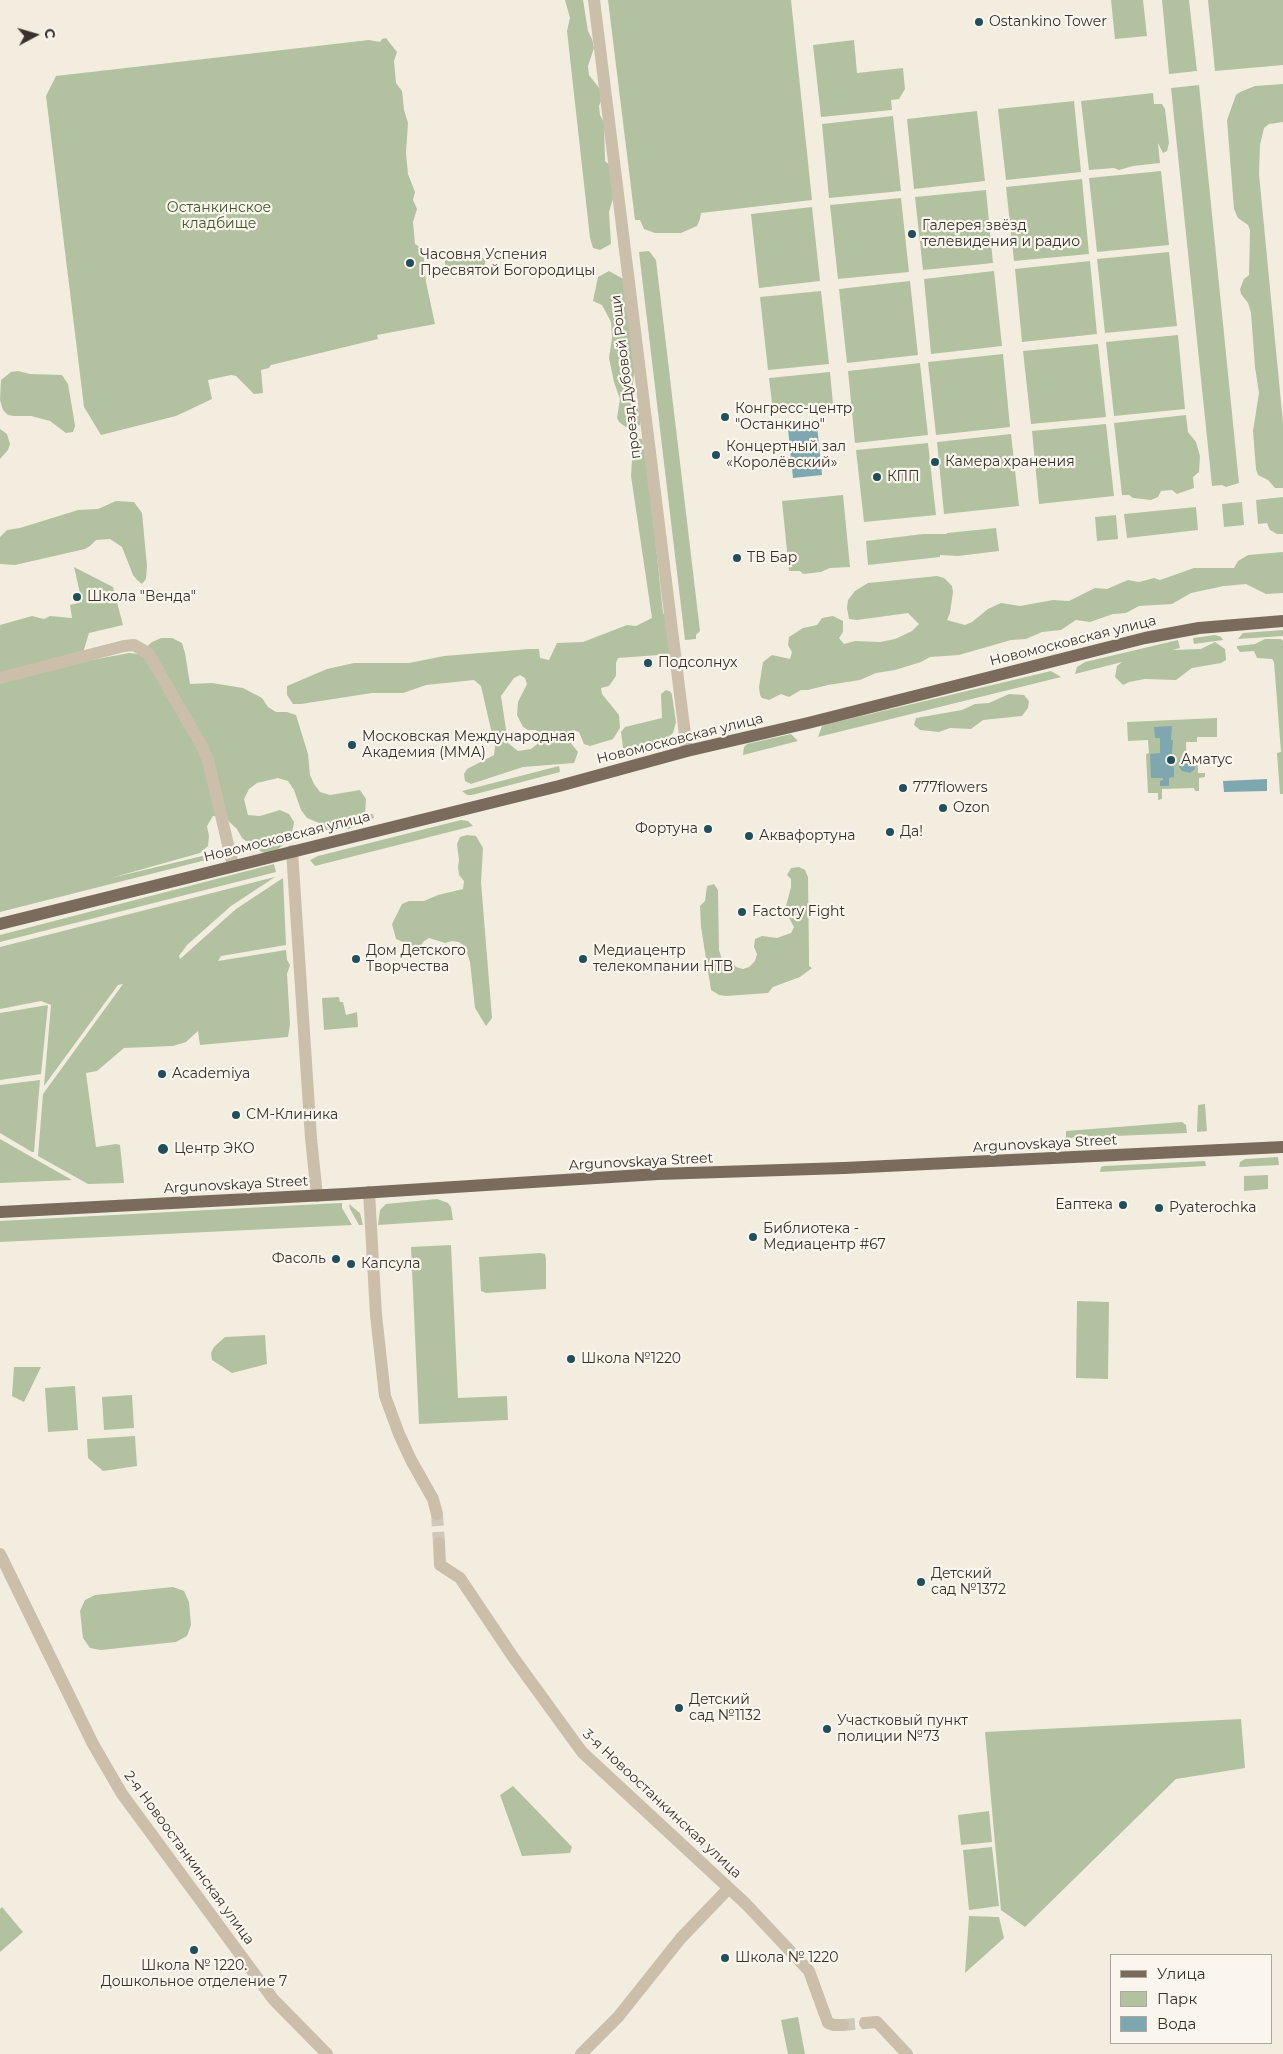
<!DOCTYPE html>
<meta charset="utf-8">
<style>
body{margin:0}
#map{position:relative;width:1283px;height:2054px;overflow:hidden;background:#f3ede0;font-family:Montserrat,sans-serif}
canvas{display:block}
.legend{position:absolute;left:1110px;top:1954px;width:162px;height:90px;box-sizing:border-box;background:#faf6ed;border:1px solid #ada79f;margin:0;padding:6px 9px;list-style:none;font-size:15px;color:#39312b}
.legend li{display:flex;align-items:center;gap:10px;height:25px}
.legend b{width:25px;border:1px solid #ada79f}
.north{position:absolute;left:10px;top:10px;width:50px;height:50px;-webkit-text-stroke:4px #faf6ed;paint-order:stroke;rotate:84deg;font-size:14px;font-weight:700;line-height:20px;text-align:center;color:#39312b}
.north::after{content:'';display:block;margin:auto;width:18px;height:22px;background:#39312b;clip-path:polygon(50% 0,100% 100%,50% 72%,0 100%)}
</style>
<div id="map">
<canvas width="1283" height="2054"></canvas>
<ul class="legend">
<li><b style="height:6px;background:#7b6b5c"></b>Улица</li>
<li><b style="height:14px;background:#b2c2a0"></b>Парк</li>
<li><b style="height:14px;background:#7fa7b0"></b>Вода</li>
</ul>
<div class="north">С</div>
</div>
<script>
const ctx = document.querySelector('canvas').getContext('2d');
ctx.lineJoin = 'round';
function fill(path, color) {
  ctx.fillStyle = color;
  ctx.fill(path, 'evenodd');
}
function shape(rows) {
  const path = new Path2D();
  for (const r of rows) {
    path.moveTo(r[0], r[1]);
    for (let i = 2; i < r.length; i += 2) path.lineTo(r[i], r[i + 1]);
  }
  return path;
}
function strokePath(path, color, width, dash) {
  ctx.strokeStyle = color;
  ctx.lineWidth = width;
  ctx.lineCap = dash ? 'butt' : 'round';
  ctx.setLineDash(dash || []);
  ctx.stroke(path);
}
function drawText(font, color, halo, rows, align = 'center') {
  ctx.font = font + ' Montserrat,sans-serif';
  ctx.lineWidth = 4.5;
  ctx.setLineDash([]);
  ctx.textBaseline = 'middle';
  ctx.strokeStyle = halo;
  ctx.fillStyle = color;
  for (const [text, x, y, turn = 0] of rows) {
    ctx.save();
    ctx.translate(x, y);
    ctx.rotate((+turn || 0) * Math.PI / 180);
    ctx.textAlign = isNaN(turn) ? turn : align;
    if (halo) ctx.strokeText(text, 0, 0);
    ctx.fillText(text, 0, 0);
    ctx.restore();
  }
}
const green = shape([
 [565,0,583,0,588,31,592,39,594,48,588,66,589,75,600,89,602,98,599,106,600,115,604,123,605,161,613,168,614,195,609,212,611,244,600,250,593,248,590,238,567,31,570,18],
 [608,0,791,0,812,200,701,213,700,219,697,226,681,233,655,233,644,229,640,220,635,220],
 [1111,0,1143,0,1147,36,1115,39],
 [1162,0,1189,0,1197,71,1169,74],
 [1208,0,1283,0,1283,65,1215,71],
 [386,38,397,52,394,61,396,83,402,91,404,110,408,123,406,153,408,174,415,192,413,200,417,209,413,222,415,244,423,249,426,282,435,324,377,335,378,339,271,365,269,368,261,370,263,393,254,394,236,376,231,375,208,380,212,399,176,416,101,435,84,407,46,96,56,76,369,40,380,42,382,39],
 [854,40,857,73,903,68,905,89,899,99,891,100,892,110,821,117,813,45],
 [1283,84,1283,122,1269,124,1264,128,1260,145,1259,174,1283,423,1283,488,1275,488,1268,480,1258,475,1256,469,1253,431,1259,393,1255,367,1251,313,1248,303,1241,294,1240,289,1244,279,1249,275,1250,230,1248,225,1238,218,1234,209,1227,120,1236,95,1240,92,1255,86],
 [1199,85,1239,483,1226,487,1222,485,1212,486,1171,88],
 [1153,93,1154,104,1162,104,1165,109,1169,143,1167,151,1163,153,1158,143,1160,163,1133,166,1119,170,1114,168,1089,170,1081,101],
 [1074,101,1081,172,1006,180,998,109],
 [977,111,985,181,914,189,907,119],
 [893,116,901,191,829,198,822,124],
 [1161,171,1169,245,1097,252,1089,178],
 [1082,179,1089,254,1014,261,1006,187],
 [986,190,993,263,923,270,915,197],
 [901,198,909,272,838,279,830,205],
 [812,207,820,281,759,288,751,214],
 [649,251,656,260,700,631,696,635,696,639,685,640,639,252],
 [1169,252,1177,326,1105,333,1097,259],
 [448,257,465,258,481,257,485,260,485,264,483,267,449,272,445,267,445,260],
 [1090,261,1097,334,1022,342,1015,269],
 [609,271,625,280,635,363,632,395,642,416,640,425,627,428,619,422,617,418,620,399,614,382,609,358,612,338,611,322,602,305,593,301,598,277],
 [994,271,1002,346,931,354,924,279],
 [910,281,918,355,847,363,839,289],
 [821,291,829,364,768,370,760,297],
 [1178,335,1185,409,1114,416,1106,342],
 [1098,344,1106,417,1031,424,1023,351],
 [1003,354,1010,427,936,435,928,362],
 [920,363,928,435,855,443,848,371],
 [18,371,30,374,62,375,68,384,73,413,75,426,73,432,66,433,50,421,31,416,14,416,8,415,3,410,0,400,1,380,11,372],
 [830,372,833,404,773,411,769,378],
 [1186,415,1188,432,1196,442,1200,456,1199,472,1193,477,1194,488,1177,494,1172,490,1161,491,1158,497,1151,500,1133,498,1129,495,1122,495,1114,423],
 [1106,424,1114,496,1039,504,1032,431],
 [0,429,7,434,10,444,8,450,0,459],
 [1011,434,1019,506,944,514,937,442],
 [636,438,642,439,646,451,663,613,675,628,673,654,618,658,616,663,616,676,609,686,601,688,602,694,619,715,620,728,613,739,590,746,584,744,579,732,573,730,570,736,570,742,578,752,574,763,523,767,471,784,465,781,464,774,467,769,494,755,495,747,481,686,474,680,426,685,403,693,372,693,301,704,293,704,287,695,287,686,327,669,354,663,409,663,444,656,529,649,539,649,540,658,549,660,557,643,583,642,627,625,636,626,652,618,631,476,633,443],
 [520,675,525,678,527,684,518,702,517,715,523,727,528,730,536,730,541,741,531,749,518,751,508,743,501,696,514,678],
 [928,443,936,515,864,522,856,450],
 [843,495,850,567,830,568,821,572,803,574,800,571,789,571,782,501],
 [1283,497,1283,534,1277,534,1270,530,1267,523,1258,524,1256,500],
 [116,501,134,502,142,513,147,566,146,579,142,584,137,580,133,575,122,547,110,539,96,540,90,546,85,549,15,565,0,564,0,537,7,530,20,528,78,510,98,509],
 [1242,502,1244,525,1224,527,1222,504],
 [1196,507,1198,530,1127,538,1124,514],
 [1116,515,1118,539,1097,541,1095,517],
 [996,528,999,551,958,556,940,555,940,557,868,565,866,541,923,534,946,534,947,533],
 [1283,552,1283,593,1266,594,1246,584,1224,586,1191,593,1172,604,1139,606,1126,613,1113,614,1090,622,1076,620,1061,630,1042,632,1026,639,1011,640,959,655,930,657,921,662,895,670,876,673,860,680,828,685,808,690,801,690,789,697,781,694,769,700,762,698,760,695,759,687,763,662,772,655,790,659,792,652,788,645,789,637,803,628,817,625,822,618,833,616,843,621,843,632,839,638,844,644,855,641,880,642,895,639,912,631,919,624,908,613,857,620,849,619,847,608,848,600,855,591,868,583,937,576,944,578,952,586,953,592,950,613,947,620,965,625,972,622,988,609,1001,603,1020,606,1053,600,1069,601,1095,588,1107,589,1128,580,1139,582,1154,578,1160,580,1194,568,1234,568,1238,561,1248,555],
 [74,567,113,587,123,625,89,633,83,653,87,661,129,653,139,654,152,642,161,638,172,638,182,643,185,653,190,684,212,683,243,688,262,698,268,707,276,712,287,712,296,715,308,754,310,775,314,784,320,792,330,795,360,790,366,799,365,815,373,814,374,818,363,821,357,826,348,829,337,827,308,835,306,830,324,825,307,818,301,810,294,790,288,781,278,778,257,783,249,789,244,799,248,815,260,816,280,810,289,814,294,822,292,833,297,832,298,837,290,839,276,851,266,854,254,848,243,848,240,846,250,844,242,838,237,829,223,816,213,816,207,826,209,836,208,846,200,853,111,878,223,851,218,857,0,912,0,625,32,616,44,619,50,616,72,618,70,605,82,602],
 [1283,630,1283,636,1238,639,1243,633],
 [1215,635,1221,637,1223,640,1194,644,1193,638],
 [1265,639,1281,639,1283,641,1283,794,1280,794,1277,753,1281,752,1274,662,1272,659,1257,658,1254,651,1240,652,1237,648,1237,646,1255,644],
 [1178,640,1180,648,1172,650,1201,649,1215,642,1225,649,1226,660,1221,663,1192,668,1176,680,1145,679,1129,682,1123,685,1115,677,1117,666,1122,662,1075,674,1077,667,1085,662],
 [1051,671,1061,677,818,737,822,726,828,724],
 [666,690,671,692,672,695,676,722,673,733,663,741,630,750,623,748,621,732,625,727,662,718,661,694],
 [1009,694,1024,695,1029,701,1028,708,1022,716,983,720,971,729,950,728,939,732,920,730,914,725,916,718,962,710,975,704,989,703],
 [1217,718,1217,737,1197,737,1197,742,1186,742,1187,765,1198,764,1198,773,1205,773,1205,777,1199,778,1199,791,1195,791,1194,788,1162,789,1162,799,1158,800,1158,793,1148,793,1146,754,1149,753,1148,740,1128,741,1127,722],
 [791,734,798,741,743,755,744,747,747,744],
 [559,766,560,772,472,795,467,795,462,791],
 [461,820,468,821,473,826,315,866,310,860,318,856],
 [467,835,476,836,483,848,481,882,492,1018,486,1026,475,1008,470,962,465,947,459,942,452,941,445,943,429,938,423,942,420,949,413,952,407,949,403,942,396,939,392,924,402,904,409,901,424,901,438,895,463,889,464,881,459,875,458,867,459,860,457,844,460,837],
 [274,864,276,872,0,942,0,935],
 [799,867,805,870,808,877,809,955,809,966,812,968,800,977,773,987,768,993,726,996,719,995,711,990,701,927,700,906,705,901,707,886,714,884,718,890,719,950,723,962,731,961,736,967,743,969,749,967,755,961,757,954,754,947,755,939,762,936,777,938,791,933,794,927,787,914,786,906,791,887,791,879,787,875,791,868],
 [275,877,231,906,187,945,179,956,180,959,236,909,283,878,286,945,221,956,218,961,286,950,287,960,290,965,287,974,290,1024,288,1037,200,1045,198,1031,186,1042,173,1046,124,1048,97,1071,86,1073,96,1147,116,1144,120,1145,124,1183,88,1184,38,1156,43,1094,123,984,118,985,44,1086,51,1005,41,1001,0,1009,0,947],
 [339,997,340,1002,343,1002,346,1015,357,1012,358,1027,324,1030,322,998],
 [48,1005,41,1074,0,1080,0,1013],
 [40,1080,34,1152,32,1152,0,1133,0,1085],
 [1205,1104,1207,1131,1197,1132,1198,1105],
 [1182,1122,1186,1125,1187,1133,1066,1138,1066,1131],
 [0,1139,72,1180,0,1183],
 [1278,1157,1279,1165,1239,1167,1240,1162,1245,1159],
 [1205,1161,1206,1166,1100,1172,1101,1167,1104,1166],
 [1268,1175,1268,1189,1244,1191,1244,1176],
 [437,1199,448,1203,451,1207,453,1220,378,1225,380,1210,386,1204],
 [340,1203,342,1203,342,1208,352,1225,0,1242,0,1221],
 [349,1204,360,1213,363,1225,359,1225,350,1209],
 [451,1245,458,1398,507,1396,508,1420,419,1424,411,1247],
 [540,1253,545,1254,546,1259,546,1289,486,1293,481,1291,479,1257],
 [1077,1301,1109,1302,1108,1379,1076,1378],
 [265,1335,267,1364,232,1373,212,1360,211,1353,214,1347,225,1337],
 [14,1367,41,1367,24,1402,12,1396],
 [75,1386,78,1430,48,1432,45,1388],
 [132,1395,134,1428,104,1430,102,1397],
 [135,1436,137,1466,103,1471,88,1458,87,1439],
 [173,1587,184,1591,189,1602,191,1625,187,1636,176,1642,101,1650,90,1648,83,1638,80,1611,85,1600,95,1595],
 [1241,1719,1245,1768,1176,1779,1025,1927,1001,1910,985,1732],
 [513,1786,572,1847,570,1853,522,1856,500,1795],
 [989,1811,992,1842,961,1845,958,1815],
 [992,1847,999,1906,969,1910,963,1850],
 [2,1907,23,1932,0,1952,0,1909],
 [969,1916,999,1917,1004,1938,965,1973],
 [798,2017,805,2054,788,2054,781,2020]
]);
const water = shape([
 [817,425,822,475,793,478,788,429],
 [1172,726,1171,740,1173,740,1172,753,1174,764,1172,766,1174,767,1174,777,1169,778,1169,786,1160,786,1160,781,1163,780,1163,778,1151,778,1150,754,1160,753,1160,738,1155,738,1154,727],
 [1184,757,1192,758,1195,763,1195,769,1190,773,1182,771,1179,767,1179,761],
 [1267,779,1267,791,1224,792,1223,781]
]);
const minorTunnel = shape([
 [437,1514,439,1543],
 [843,2025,865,2023]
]);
const minor = shape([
 [594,0,687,751],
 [0,678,124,646,134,645,148,653,202,746,208,760,233,866],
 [292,851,311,1138,317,1196],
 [369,1192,376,1315,385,1396,399,1434,411,1460,433,1499,437,1514],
 [439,1543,440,1565,460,1578,513,1657,582,1752,746,1904,809,1971,828,2023,834,2025,843,2025],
 [0,1554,93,1744,122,1794,273,1999,327,2054],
 [865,2023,877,2022,907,2054],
 [581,2054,618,2017,681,1938,729,1888]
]);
const major = shape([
 [0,924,559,786,687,751,808,723,1145,638,1199,628,1283,621],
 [0,1212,345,1194,658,1174,844,1168,1283,1147]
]);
const markers = [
 [979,22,5,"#204e5b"],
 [912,234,5,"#204e5b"],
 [410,263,5,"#204e5b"],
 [725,417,5,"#204e5b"],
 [716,455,5,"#204e5b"],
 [935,462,5,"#204e5b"],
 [877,477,5,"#204e5b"],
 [737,558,5,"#204e5b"],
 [77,597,5,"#204e5b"],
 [648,663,5,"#204e5b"],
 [352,745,5,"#204e5b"],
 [1171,760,5,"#204e5b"],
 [903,788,5,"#204e5b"],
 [943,808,5,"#204e5b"],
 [708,829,5,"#204e5b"],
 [890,832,5,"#204e5b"],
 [749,836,5,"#204e5b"],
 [742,912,5,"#204e5b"],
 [356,959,5,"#204e5b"],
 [583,959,5,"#204e5b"],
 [162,1074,5,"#204e5b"],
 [236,1115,5,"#204e5b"],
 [163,1149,6,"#204e5b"],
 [1123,1205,5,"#204e5b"],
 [1159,1208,5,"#204e5b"],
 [753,1237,5,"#204e5b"],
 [336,1259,5,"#204e5b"],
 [351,1264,5,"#204e5b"],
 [571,1359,5,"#204e5b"],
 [921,1582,5,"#204e5b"],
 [679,1708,5,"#204e5b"],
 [827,1729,5,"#204e5b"],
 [194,1950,5,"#204e5b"],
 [725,1958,5,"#204e5b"]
];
const poiNames = [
 ["Ostankino Tower",989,22],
 ["Галерея звёзд",922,226],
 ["телевидения и радио",922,242],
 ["Часовня Успения",420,255],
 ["Пресвятой Богородицы",420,271],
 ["Конгресс-центр",735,409],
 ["\"Останкино\"",735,425],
 ["Концертный зал",726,447],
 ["«Королёвский»",726,463],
 ["Камера хранения",945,462],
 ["КПП",887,477],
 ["ТВ Бар",747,558],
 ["Школа \"Венда\"",87,597],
 ["Подсолнух",658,663],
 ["Московская Международная",362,737],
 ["Академия (ММА)",362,753],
 ["Аматус",1181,760],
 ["777flowers",913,788],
 ["Ozon",953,808],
 ["Фортуна",698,829,"right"],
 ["Да!",900,832],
 ["Аквафортуна",759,836],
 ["Factory Fight",752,912],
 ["Дом Детского",366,951],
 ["Творчества",366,967],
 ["Медиацентр",593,951],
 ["телекомпании НТВ",593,967],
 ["Academiya",172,1074],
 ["СМ-Клиника",246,1115],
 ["Центр ЭКО",174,1149],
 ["Еаптека",1113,1205,"right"],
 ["Pyaterochka",1169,1208],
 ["Библиотека -",763,1229],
 ["Медиацентр #67",763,1245],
 ["Фасоль",326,1259,"right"],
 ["Капсула",361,1264],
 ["Школа №1220",581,1359],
 ["Детский",931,1574],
 ["сад №1372",931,1590],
 ["Детский",689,1700],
 ["сад №1132",689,1716],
 ["Участковый пункт",837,1721],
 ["полиции №73",837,1737],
 ["Школа № 1220",735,1958],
 ["Школа № 1220.",194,1966,"center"],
 ["Дошкольное отделение 7",194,1982,"center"]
];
const parkNames = [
 ["Останкинское",219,208],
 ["кладбище",219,224]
];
const streetNames = [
 ["проезд Дубовой Рощи",626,377,-97],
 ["Новомосковская улица",1073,641,-14],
 ["Новомосковская улица",680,739,-14],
 ["Новомосковская улица",287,837,-14],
 ["Argunovskaya Street",1045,1144,-3],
 ["Argunovskaya Street",641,1162,-3],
 ["Argunovskaya Street",236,1185,-3],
 ["3-я Новоостанкинская улица",662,1804,43],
 ["2-я Новоостанкинская улица",189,1858,54]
];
fill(green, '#b2c2a0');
fill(water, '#7fa7b0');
strokePath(minorTunnel, '#cec7bc', 12, [12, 6]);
strokePath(minor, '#cbbfac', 12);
strokePath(major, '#7b6b5c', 12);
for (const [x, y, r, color] of markers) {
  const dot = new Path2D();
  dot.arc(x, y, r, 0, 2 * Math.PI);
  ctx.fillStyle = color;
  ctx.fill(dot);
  strokePath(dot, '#faf6ed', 2);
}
drawText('14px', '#39312b', '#faf6ed', poiNames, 'left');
drawText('14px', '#43582e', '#faf6ed', parkNames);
drawText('14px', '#39312b', '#faf6ed', streetNames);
</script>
